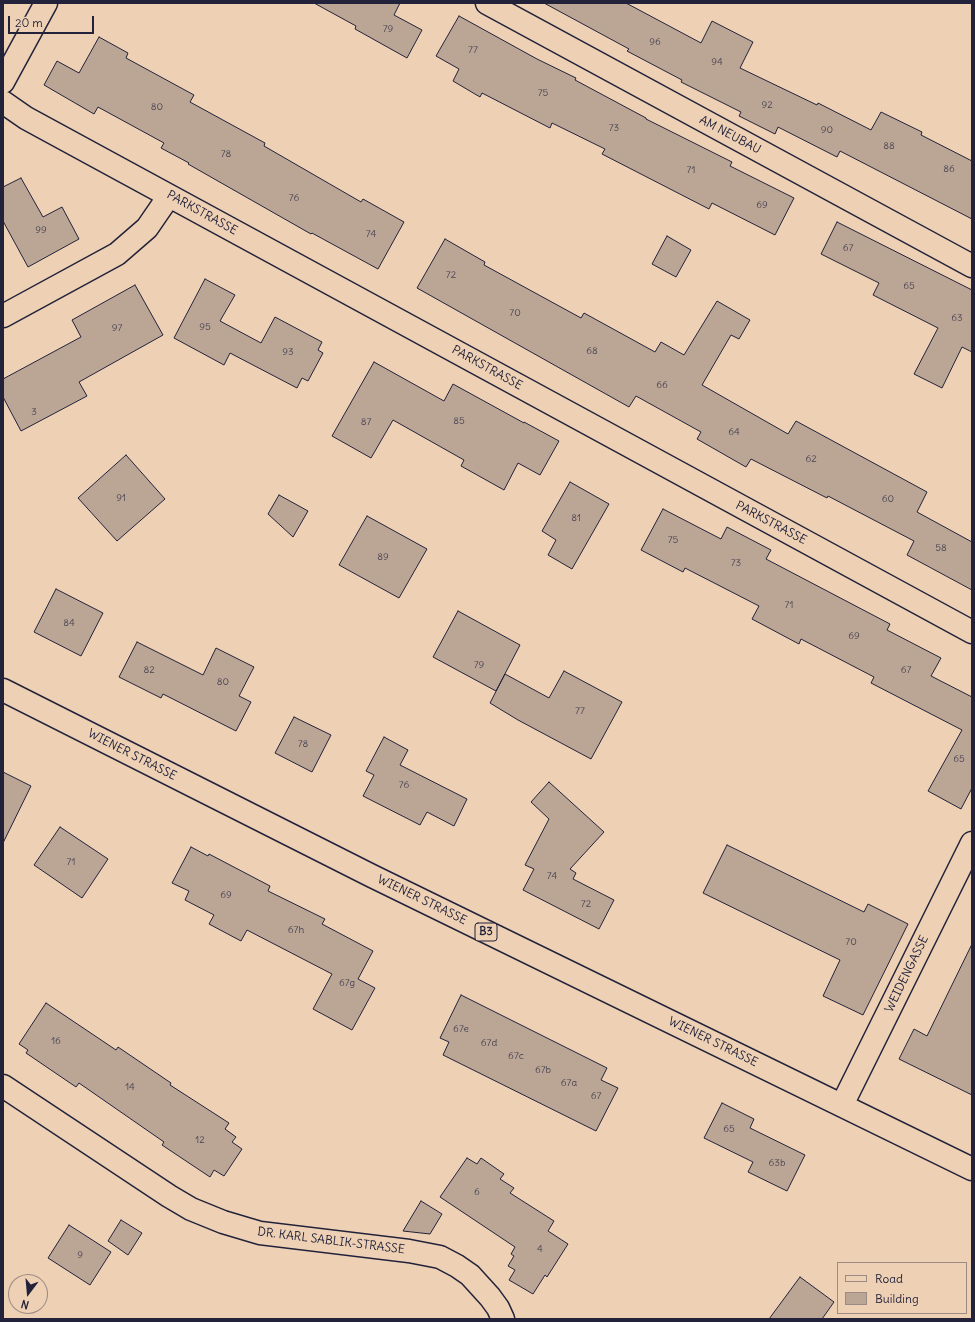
<!DOCTYPE html>
<style>
body{margin:0}
#map{position:relative;width:975px;height:1322px;overflow:hidden;background:#eed1b4;font-family:Delius,sans-serif}
canvas{display:block}
.frame{position:absolute;inset:0;border:4px solid #22223b;pointer-events:none}
.legend{position:absolute;left:837px;top:1262px;width:130px;height:52px;box-sizing:border-box;background:#eed1b4;border:1px solid #9c8b84;margin:0;padding:5px 7px;list-style:none;font-size:12px;color:#22223b}
.legend li{display:flex;align-items:center;gap:8px;height:20px}
.legend b{width:20px;border:1px solid #9c8b84}
.north{position:absolute;left:8px;top:1274px;width:40px;height:40px;box-sizing:border-box;background:#eed1b4;border:1px solid #9c8b84;border-radius:50%;rotate:196deg;font-size:11px;font-weight:700;line-height:16px;text-align:center;color:#22223b}
.north::after{content:'';display:block;margin:auto;width:14px;height:18px;background:#22223b;clip-path:polygon(50% 0,100% 100%,50% 72%,0 100%)}
.scale{position:absolute;left:8px;top:16px;width:86px;height:18px;box-sizing:border-box;border:2px solid #22223b;border-top:0;padding-left:5px;font-size:12px;line-height:14px;white-space:nowrap;color:#22223b;-webkit-text-stroke:3px #eed1b4;paint-order:stroke}
</style>
<div id="map">
<canvas width="975" height="1322"></canvas>
<div class="frame"></div>
<ul class="legend">
<li><b style="height:5px;background:#eed1b4"></b>Road</li>
<li><b style="height:11px;background:#bba696"></b>Building</li>
</ul>
<div class="north">N</div>
<div class="scale">20 m</div>
</div>
<script>
const ctx = document.querySelector('canvas').getContext('2d');
ctx.lineJoin = 'round';
function fill(path, color) {
  ctx.fillStyle = color;
  ctx.fill(path, 'evenodd');
}
function shape(rows) {
  const path = new Path2D();
  for (const r of rows) {
    path.moveTo(r[0], r[1]);
    for (let i = 2; i < r.length; i += 2) path.lineTo(r[i], r[i + 1]);
  }
  return path;
}
function strokePath(path, color, width, dash) {
  ctx.strokeStyle = color;
  ctx.lineWidth = width;
  ctx.lineCap = dash ? 'butt' : 'round';
  ctx.setLineDash(dash || []);
  ctx.stroke(path);
}
function drawText(font, color, halo, rows, align = 'center') {
  ctx.font = font + ' Delius,sans-serif';
  ctx.lineWidth = 3;
  ctx.setLineDash([]);
  ctx.textBaseline = 'middle';
  ctx.strokeStyle = halo;
  ctx.fillStyle = color;
  for (const [text, x, y, turn = 0] of rows) {
    ctx.save();
    ctx.translate(x, y);
    ctx.rotate((+turn || 0) * Math.PI / 180);
    ctx.textAlign = isNaN(turn) ? turn : align;
    if (halo) ctx.strokeText(text, 0, 0);
    ctx.fillText(text, 0, 0);
    ctx.restore();
  }
}
const building = shape([
 [314,3,400,3,394,15,422,30,407,58,355,29,356,26,314,3],
 [544,3,626,3,701,43,712,21,753,42,740,68,817,105,818,103,871,130,881,112,922,132,921,135,972,161,972,219,840,151,837,157,778,127,775,134,739,116,741,112,681,82,682,80,627,51,629,49,544,3],
 [459,16,537,59,576,78,575,80,646,118,646,119,732,162,730,166,794,198,775,235,712,203,709,209,602,154,605,149,552,123,550,128,482,93,480,97,453,81,459,69,436,56,459,16],
 [99,37,128,53,126,58,194,95,190,102,265,143,264,146,361,202,363,199,404,222,378,269,312,233,311,234,188,164,189,163,161,148,164,143,98,107,94,114,44,85,57,61,79,73,99,37],
 [21,178,43,217,62,207,79,239,28,267,3,221,3,187,21,178],
 [837,222,972,290,972,352,962,347,942,388,914,374,938,328,873,295,879,283,821,254,837,222],
 [667,236,691,250,676,277,652,264,667,236],
 [445,239,485,262,484,265,581,318,584,313,655,352,661,342,684,355,717,301,750,320,739,339,731,335,702,385,788,434,796,421,927,492,917,512,972,542,972,590,907,555,914,541,828,496,827,498,751,459,746,467,697,439,701,432,636,396,629,407,417,288,445,239],
 [205,279,235,295,220,321,261,343,275,317,322,342,318,350,323,353,308,381,302,378,297,388,230,353,224,365,174,338,205,279],
 [135,285,163,335,79,382,87,396,21,431,3,397,3,379,81,337,72,320,135,285],
 [374,362,444,401,453,384,524,423,524,422,559,441,540,475,518,463,504,490,461,466,464,460,393,420,371,458,332,436,374,362],
 [126,455,165,499,117,541,78,498,126,455],
 [570,482,609,504,572,569,548,555,556,540,542,531,570,482],
 [279,495,308,511,293,537,268,514,279,495],
 [663,509,721,539,727,527,771,550,766,559,890,624,887,630,941,658,931,676,972,697,972,788,961,809,928,791,962,730,871,683,874,677,801,639,799,644,752,619,759,606,685,568,683,572,641,550,663,509],
 [367,516,427,549,399,598,339,565,367,516],
 [56,589,103,613,81,656,34,632,56,589],
 [458,611,520,645,496,691,433,657,458,611],
 [137,642,203,675,216,648,254,667,239,696,251,702,236,731,163,694,161,698,119,677,137,642],
 [564,671,622,702,591,759,518,720,490,703,505,674,549,698,564,671],
 [294,717,331,735,312,772,275,753,294,717],
 [384,737,408,750,400,765,467,799,454,826,427,812,420,825,363,796,374,775,366,771,384,737],
 [3,772,31,786,3,843,3,772],
 [549,782,604,832,570,869,576,873,573,879,614,900,599,929,523,890,534,869,525,865,549,819,531,802,549,782],
 [60,827,108,859,82,898,34,865,60,827],
 [727,845,864,912,868,904,908,924,863,1015,823,996,840,960,703,893,727,845],
 [191,847,208,856,209,854,270,886,268,891,325,919,322,924,373,951,358,979,375,988,352,1030,313,1009,332,974,247,930,241,941,209,924,214,915,185,900,189,891,172,883,191,847],
 [972,944,972,1095,899,1059,914,1029,927,1036,972,944],
 [461,995,607,1068,601,1080,618,1088,596,1131,443,1055,449,1042,440,1038,461,995],
 [46,1003,116,1050,118,1047,171,1083,170,1085,229,1123,225,1129,236,1137,232,1142,242,1149,224,1176,214,1170,210,1177,162,1145,164,1142,79,1083,76,1087,26,1053,28,1050,19,1044,46,1003],
 [722,1103,754,1119,750,1128,805,1155,787,1191,748,1172,753,1162,704,1138,722,1103],
 [467,1158,477,1164,481,1158,504,1174,500,1179,514,1188,510,1193,554,1221,548,1231,568,1244,547,1277,545,1275,533,1294,509,1280,515,1270,508,1266,514,1256,511,1254,515,1247,440,1197,467,1158],
 [421,1201,442,1214,430,1234,403,1231,421,1201],
 [121,1220,142,1233,128,1255,108,1241,121,1220],
 [69,1225,111,1252,90,1285,48,1258,69,1225],
 [800,1277,834,1302,822,1319,769,1319,800,1277]
]);
const minor = shape([
 [487,3,972,266],
 [3,82,46,3],
 [3,102,26,118,972,632],
 [3,316,117,254,147,228,169,196],
 [3,1086,169,1196,191,1209,223,1222,260,1233,409,1251,440,1257,457,1266,470,1275,490,1297,498,1308,503,1319],
 [842,1105,972,843]
]);
const primary = shape([
 [3,690,372,876,972,1169]
]);
const numberNames = [
 ["79",388,29],
 ["96",655,42],
 ["77",473,50],
 ["94",717,62],
 ["75",543,93],
 ["92",767,105],
 ["80",157,107],
 ["73",614,128],
 ["90",827,130],
 ["88",889,146],
 ["78",226,154],
 ["86",949,169],
 ["71",691,170],
 ["76",294,198],
 ["69",762,205],
 ["99",41,230],
 ["74",371,234],
 ["67",848,248],
 ["72",451,275],
 ["65",909,286],
 ["70",515,313],
 ["63",957,318],
 ["95",205,327],
 ["97",117,328],
 ["68",592,351],
 ["93",288,352],
 ["66",662,385],
 ["3",34,412],
 ["85",459,421],
 ["87",366,422],
 ["64",734,432],
 ["62",811,459],
 ["91",121,498],
 ["60",888,499],
 ["81",576,518],
 ["75",673,540],
 ["58",941,548],
 ["89",383,557],
 ["73",736,563],
 ["71",789,605],
 ["84",69,623],
 ["69",854,636],
 ["79",479,665],
 ["82",149,670],
 ["67",906,670],
 ["80",223,682],
 ["77",580,711],
 ["78",303,744],
 ["65",959,759],
 ["76",404,785],
 ["71",71,862],
 ["74",552,876],
 ["69",226,895],
 ["72",586,904],
 ["67h",296,930],
 ["70",851,942],
 ["67g",347,983],
 ["67e",461,1029],
 ["16",56,1041],
 ["67d",489,1043],
 ["67c",516,1056],
 ["67b",543,1070],
 ["67a",569,1083],
 ["14",130,1087],
 ["67",596,1096],
 ["65",729,1129],
 ["12",200,1140],
 ["63b",777,1163],
 ["6",477,1192],
 ["4",540,1249],
 ["9",80,1255]
];
const shields = [
 [486,932,22]
];
const shieldNames = [
 ["B3",486,932]
];
const streetNames = [
 ["AM NEUBAU",730,135,28],
 ["PARKSTRASSE",202,213,29],
 ["PARKSTRASSE",487,368,29],
 ["PARKSTRASSE",771,523,28],
 ["WIENER STRASSE",132,755,27],
 ["WIENER STRASSE",422,900,26],
 ["WEIDENGASSE",907,974,-64],
 ["WIENER STRASSE",713,1042,26],
 ["DR. KARL SABLIK-STRASSE",331,1241,7]
];
fill(building, '#bba696');
strokePath(building, '#22223b', 1);
strokePath(minor, '#22223b', 25);
strokePath(primary, '#22223b', 25);
strokePath(minor, '#eed1b4', 22);
strokePath(primary, '#eed1b4', 22);
drawText('10px', '#484352', null, numberNames);
for (const [x, y, w] of shields) {
  const box = new Path2D();
  box.roundRect(x - w / 2, y - 9, w, 18, 3);
  ctx.fillStyle = '#eed1b4';
  ctx.fill(box);
  strokePath(box, '#22223b', 1);
}
drawText('bold 11px', '#22223b', null, shieldNames);
drawText('12px', '#22223b', '#eed1b4', streetNames);
</script>
